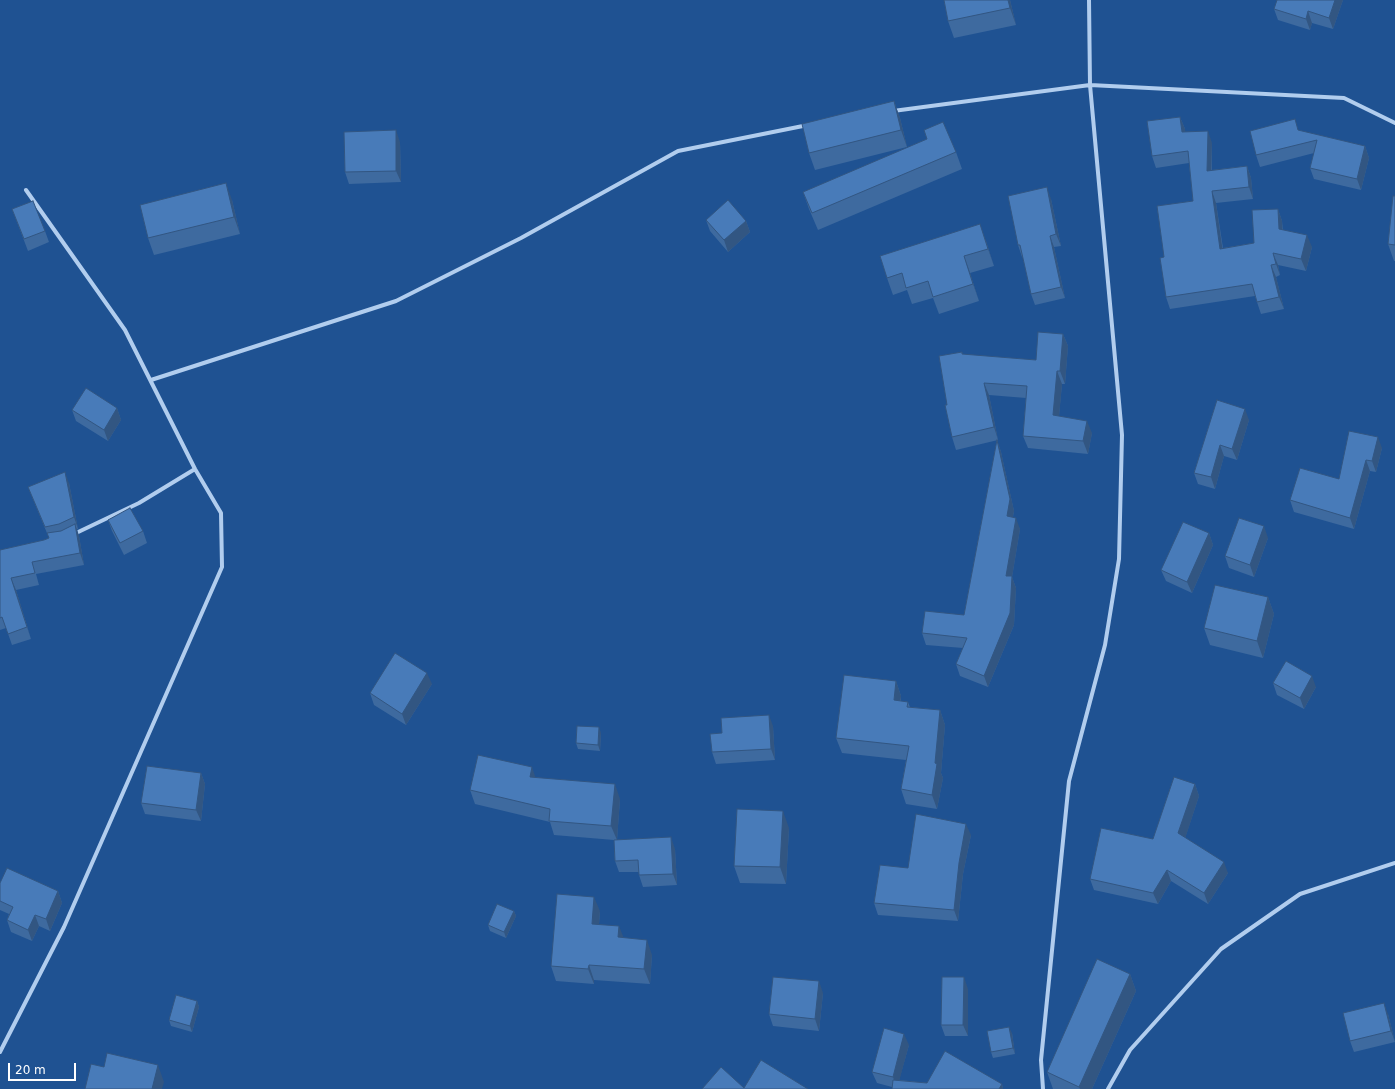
<!DOCTYPE html>
<style>
body{margin:0}
#map{position:relative;width:1395px;height:1089px;overflow:hidden;background:#1f5292;font-family:"DejaVu Sans",sans-serif}
canvas{display:block}
.scale{position:absolute;left:8px;top:1063px;width:68px;height:18px;box-sizing:border-box;border:2px solid #fff;border-top:0;padding-left:5px;font-size:12px;line-height:14px;white-space:nowrap;color:#fff;-webkit-text-stroke:3px #1f5292;paint-order:stroke}
</style>
<div id="map">
<canvas width="1395" height="1089"></canvas>
<div class="scale">20 m</div>
</div>
<script>
const ctx = document.querySelector('canvas').getContext('2d');
ctx.lineJoin = 'round';
function shape(rows) {
  const path = new Path2D();
  for (const r of rows) {
    path.moveTo(r[0], r[1]);
    for (let i = 2; i < r.length; i += 2) path.lineTo(r[i], r[i + 1]);
  }
  return path;
}
function strokePath(path, color, width, dash) {
  ctx.strokeStyle = color;
  ctx.lineWidth = width;
  ctx.lineCap = dash ? 'butt' : 'round';
  ctx.setLineDash(dash || []);
  ctx.stroke(path);
}
function fill(path, color) {
  ctx.fillStyle = color;
  ctx.fill(path, 'evenodd');
}
const street = shape([
 [893,111,1090,85,1344,98,1395,123],
 [151,380,396,301,521,238,678,151,808,125],
 [74,534,139,503,195,469],
 [0,1052,64,927,222,567,221,513,195,469,125,330,26,190],
 [1043,1089,1041,1060,1069,781,1105,645,1119,559,1122,435,1090,85,1089,0],
 [1108,1089,1130,1050,1221,949,1300,894,1395,863]
]);
const wall = shape([
 [944,0,1010,0,1016,25,954,38,948,21],
 [1343,0,1333,29,1312,23,1310,30,1278,20,1274,9],
 [894,101,900,118,907,147,815,170,809,153],
 [1180,117,1185,129,1185,132,1212,143,1212,170,1247,166,1251,178,1253,199,1216,203,1223,248,1254,243,1278,209,1282,221,1283,230,1312,247,1306,271,1278,265,1280,275,1276,277,1284,309,1261,314,1255,296,1170,309,1166,297,1164,257,1193,201,1189,163,1156,168,1152,156],
 [1299,131,1365,146,1369,158,1361,190,1314,179,1310,168,1314,153,1260,167,1256,155],
 [400,142,401,182,349,184,345,172],
 [956,152,962,169,818,230,809,209,803,192],
 [1395,196,1395,261,1394,261,1388,244],
 [1051,199,1061,246,1054,247,1065,298,1035,305,1031,294,1023,257,1022,257,1018,245],
 [232,200,240,234,154,255,148,238],
 [12,209,45,231,49,242,28,251],
 [706,220,746,221,750,232,728,252,710,231],
 [986,241,994,266,970,273,979,301,939,314,933,298,912,304,907,290,893,295,887,278],
 [1063,334,1068,346,1065,384,1062,384,1059,416,1092,433,1088,454,1028,448,1023,436,1026,398,989,395,998,440,956,450,952,437,947,405,962,352,963,355,1036,360],
 [1217,400,1249,420,1237,460,1224,456,1215,489,1198,484,1194,473],
 [117,408,121,420,108,441,76,421,72,410],
 [997,440,1001,452,1014,511,1013,517,1020,529,1012,577,1016,588,1014,625,988,687,960,676,956,664,963,648,926,645,922,633,964,615],
 [1382,448,1376,472,1370,471,1354,529,1294,512,1290,500,1339,479],
 [69,483,78,529,77,529,79,536,84,565,36,574,39,585,16,590,31,639,12,645,6,628,0,630,0,550,44,540,49,538,28,487],
 [108,520,143,531,147,543,124,555,112,531],
 [1209,533,1213,545,1192,593,1166,581,1161,570],
 [1268,538,1254,577,1229,568,1225,556],
 [1268,597,1274,614,1263,658,1210,645,1204,628],
 [896,681,901,696,901,701,908,702,910,707,940,710,945,725,941,773,943,778,937,809,906,804,901,789,906,760,842,753,836,738],
 [1273,683,1316,687,1304,709,1277,695],
 [432,684,406,725,374,705,370,693],
 [773,726,775,760,716,764,712,752,722,733],
 [601,733,600,751,578,749,576,743],
 [201,773,205,784,201,821,145,814,141,803],
 [536,777,620,799,617,840,675,849,677,885,643,887,639,875,639,872,619,872,615,861,614,840,554,835,550,822,475,804,470,790],
 [1195,784,1199,796,1185,838,1228,873,1208,904,1171,881,1158,904,1094,890,1090,879,1153,839],
 [789,828,786,884,740,883,734,866],
 [971,835,963,874,958,921,878,915,874,903,908,868],
 [0,883,58,891,62,903,50,931,39,926,32,941,11,932,7,920,9,914,0,910],
 [514,911,516,916,506,938,490,931,488,925],
 [600,911,599,924,624,938,652,955,650,984,594,980,594,984,556,981,551,966],
 [1130,974,1136,991,1092,1089,1053,1089,1047,1072],
 [968,989,968,1036,945,1036,941,1025],
 [823,993,819,1031,773,1026,769,1014],
 [197,1001,199,1007,192,1032,171,1026,169,1020],
 [1388,1014,1395,1042,1354,1052,1350,1041],
 [1012,1033,1015,1054,993,1058,991,1052],
 [909,1045,899,1080,927,1083,1002,1084,1003,1089,892,1089,892,1087,877,1083,872,1072]
]);
const shadedWall = shape([
 [1008,0,1010,0,1016,25,1010,8],
 [1335,0,1343,0,1333,29,1329,18],
 [1308,11,1312,23,1310,30,1306,19],
 [894,101,900,118,907,147,901,130],
 [1180,117,1185,129,1187,144,1182,132],
 [396,130,400,142,401,182,396,171],
 [1208,131,1212,143,1211,183,1207,171],
 [1365,146,1369,158,1361,190,1357,179],
 [1247,166,1251,178,1253,199,1249,187],
 [226,183,232,200,240,234,234,217],
 [1047,187,1051,199,1061,246,1056,234],
 [1212,191,1216,203,1224,260,1220,249],
 [1278,209,1282,221,1283,241,1279,229],
 [746,221,750,232,728,252,724,240],
 [980,224,986,241,994,266,988,249],
 [1307,235,1312,247,1306,271,1301,259],
 [1050,236,1054,247,1065,298,1061,287],
 [1273,253,1278,265,1280,275,1276,264],
 [964,256,970,273,979,301,973,284],
 [1271,265,1276,277,1284,309,1279,297],
 [1063,334,1068,346,1065,384,1060,371],
 [1057,371,1062,384,1058,428,1053,415],
 [984,383,989,395,998,440,994,427],
 [117,408,121,420,108,441,104,430],
 [1245,409,1249,420,1237,460,1232,449],
 [1087,421,1092,433,1088,454,1083,441],
 [1378,437,1382,448,1376,472,1372,461],
 [997,440,1001,452,1014,511,1011,527,1007,516],
 [1220,445,1224,456,1215,489,1211,477],
 [1366,460,1370,471,1354,529,1350,518],
 [65,472,69,483,78,529,74,517],
 [1016,518,1020,529,1012,577,1016,588,1014,625,988,687,984,676,1006,576],
 [75,524,79,536,84,565,80,553],
 [1264,526,1268,538,1254,577,1250,565],
 [1209,533,1213,545,1192,593,1187,582],
 [11,578,16,590,31,639,27,627],
 [1268,597,1274,614,1263,658,1257,641],
 [427,673,432,684,406,725,402,714],
 [1312,676,1316,687,1304,709,1300,698],
 [896,681,901,696,899,715,894,700],
 [940,710,945,725,941,773,943,778,937,809,932,795],
 [769,715,773,726,775,760,771,749],
 [599,727,601,733,600,751,598,745],
 [532,767,537,782,530,777],
 [201,773,205,784,201,821,196,810],
 [615,784,620,799,617,840,611,826],
 [1195,784,1199,796,1183,845,1178,833],
 [783,811,789,828,786,884,780,867],
 [966,824,971,835,963,874,958,921,954,910,959,863],
 [671,837,675,849,677,885,673,874],
 [1224,862,1228,873,1208,904,1204,893],
 [1167,870,1171,881,1158,904,1153,893],
 [58,891,62,903,50,931,46,919],
 [594,897,600,911,598,938,592,924],
 [514,911,516,916,506,938,504,932],
 [35,915,39,926,32,941,28,930],
 [619,926,625,941,618,937],
 [647,940,652,955,650,984,644,969],
 [589,965,594,980,594,984,588,969],
 [1130,974,1136,991,1092,1089,1080,1089,1079,1087],
 [964,977,968,989,968,1036,963,1025],
 [819,981,823,993,819,1031,815,1019],
 [197,1001,199,1007,192,1032,190,1026],
 [1384,1003,1388,1014,1395,1042,1391,1031],
 [1009,1027,1012,1033,1015,1054,1013,1048],
 [904,1034,909,1045,897,1089,893,1077],
 [158,1065,164,1082,162,1089,152,1089],
 [1002,1084,1003,1089,999,1089]
]);
const building = shape([
 [944,0,1008,0,1010,8,948,21,944,0],
 [1277,0,1335,0,1329,18,1308,11,1306,19,1274,9,1277,0],
 [894,101,901,130,809,153,802,124,894,101],
 [1180,117,1182,132,1208,131,1207,171,1247,166,1249,187,1212,191,1220,249,1254,243,1252,210,1278,209,1279,229,1307,235,1301,259,1273,253,1276,264,1271,265,1279,297,1257,302,1252,284,1166,297,1160,258,1164,257,1157,206,1193,201,1188,151,1152,156,1147,121,1180,117],
 [1295,119,1298,130,1365,146,1357,179,1310,168,1317,140,1256,155,1250,131,1295,119],
 [943,122,956,152,812,213,803,192,927,139,924,130,943,122],
 [396,130,396,171,345,172,344,132,396,130],
 [226,183,234,217,148,238,140,205,226,183],
 [1047,187,1056,234,1050,236,1061,287,1031,294,1020,245,1018,245,1008,196,1047,187],
 [1393,196,1395,196,1395,245,1388,244,1393,196],
 [728,200,746,221,724,240,706,220,728,200],
 [33,201,45,231,24,239,12,209,33,201],
 [980,224,988,249,964,256,973,284,933,297,928,281,906,288,902,273,887,278,880,256,980,224],
 [1038,332,1063,334,1060,371,1057,371,1053,415,1087,421,1083,441,1023,436,1027,386,984,383,994,427,952,437,945,405,947,405,939,356,962,352,962,354,1036,360,1038,332],
 [86,388,117,408,104,430,72,410,86,388],
 [1217,400,1245,409,1232,449,1220,445,1211,477,1194,473,1217,400],
 [1349,431,1378,437,1372,461,1366,460,1350,518,1290,500,1300,468,1339,479,1349,431],
 [997,440,1010,499,1007,516,1016,518,1006,576,1012,576,1010,613,984,676,956,664,967,638,922,633,925,611,964,615,997,440],
 [65,472,74,517,59,524,45,527,28,487,65,472],
 [130,508,143,531,120,543,108,520,130,508],
 [1239,518,1264,526,1250,565,1225,556,1239,518],
 [1183,522,1209,533,1187,582,1161,570,1183,522],
 [75,524,80,553,32,562,35,573,11,578,27,627,8,634,2,617,0,618,0,550,44,540,49,538,47,533,61,531,75,524],
 [1215,585,1268,597,1257,641,1204,628,1215,585],
 [395,653,427,673,402,714,370,693,395,653],
 [1286,661,1312,676,1300,698,1273,683,1286,661],
 [844,675,896,681,894,700,908,702,907,707,940,710,935,763,937,764,932,795,901,789,909,746,836,738,844,675],
 [769,715,771,749,712,752,710,734,722,733,721,718,769,715],
 [577,726,599,727,598,745,576,743,577,726],
 [478,755,532,767,530,777,615,784,611,826,549,821,550,809,470,790,478,755],
 [147,766,201,773,196,810,141,803,147,766],
 [1174,777,1195,784,1178,833,1224,862,1204,893,1167,870,1153,893,1090,879,1101,828,1153,839,1174,777],
 [737,809,783,811,780,867,734,866,737,809],
 [916,814,966,824,959,863,954,910,874,903,880,865,908,868,916,814],
 [671,837,673,874,639,875,638,860,615,861,614,840,671,837],
 [7,868,58,891,46,919,35,915,28,930,7,920,13,907,0,901,0,883,7,868],
 [557,894,594,897,592,924,619,926,618,937,647,940,644,969,589,965,588,969,551,966,557,894],
 [497,904,514,911,504,932,488,925,497,904],
 [1097,959,1130,974,1079,1087,1047,1072,1097,959],
 [773,977,819,981,815,1019,769,1014,773,977],
 [942,977,964,977,963,1025,941,1025,942,977],
 [176,995,197,1001,190,1026,169,1020,176,995],
 [1384,1003,1391,1031,1350,1041,1343,1013,1384,1003],
 [1009,1027,1013,1048,991,1052,987,1031,1009,1027],
 [884,1028,904,1034,893,1077,872,1072,884,1028],
 [945,1051,1002,1084,999,1089,892,1089,893,1080,927,1083,945,1051],
 [107,1053,158,1065,152,1089,85,1089,91,1064,104,1067,107,1053],
 [761,1060,808,1089,702,1089,721,1067,744,1088,761,1060]
]);
strokePath(street, '#b1cdee', 4);
fill(wall, '#3e6a9f');
fill(shadedWall, '#325682');
fill(building, '#487bb9');
strokePath(building, '#325682', 1);
</script>
